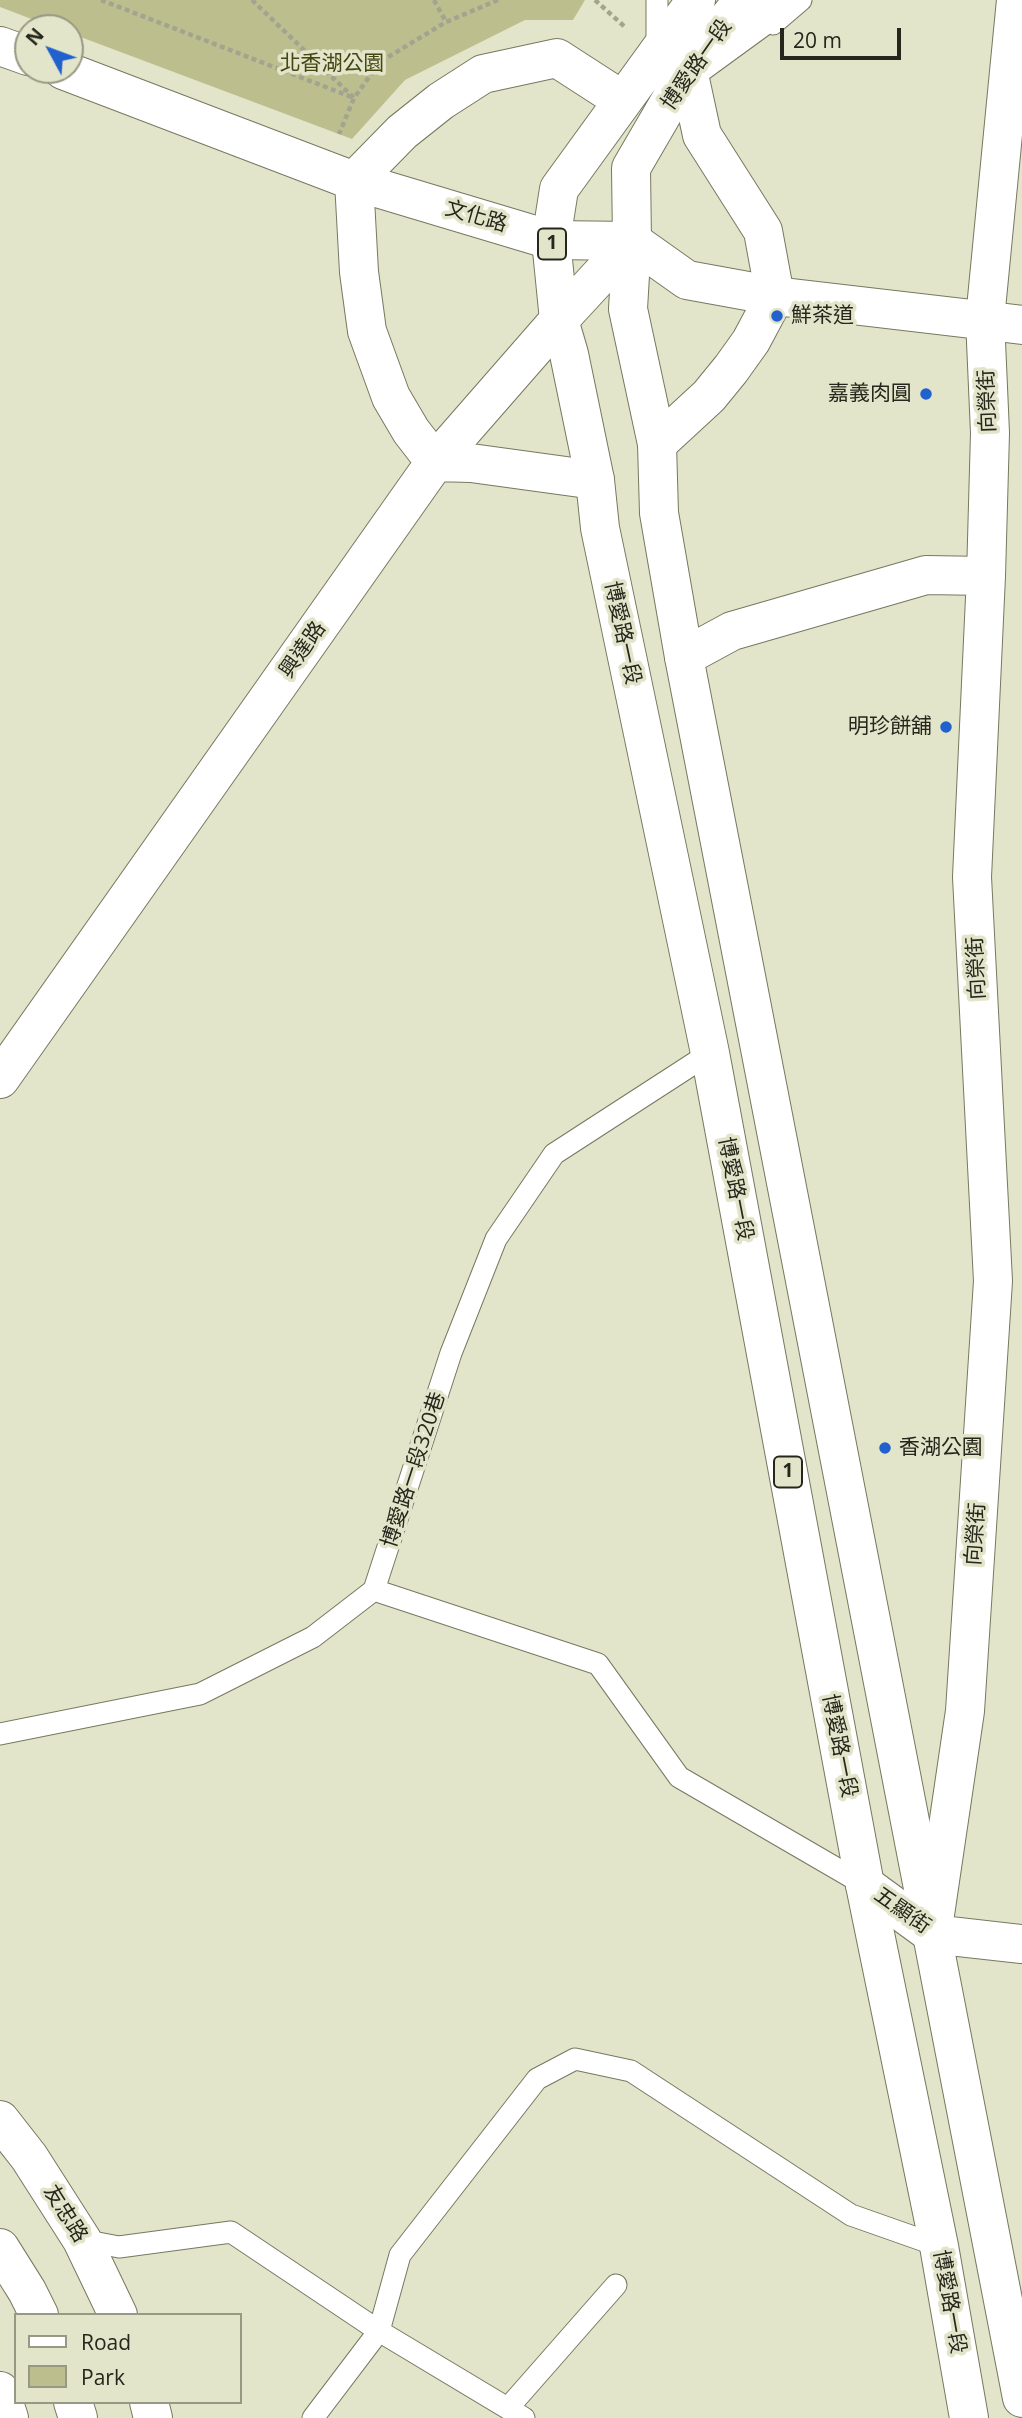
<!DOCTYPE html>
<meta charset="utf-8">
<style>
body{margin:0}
#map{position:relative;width:1022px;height:2418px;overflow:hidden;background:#e3e5ca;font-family:"Open Sans",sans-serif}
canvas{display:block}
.legend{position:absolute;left:14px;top:2313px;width:228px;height:91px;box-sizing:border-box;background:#e3e5ca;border:2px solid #979984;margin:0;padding:9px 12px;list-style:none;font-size:21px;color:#26261c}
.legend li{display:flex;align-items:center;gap:14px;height:35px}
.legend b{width:35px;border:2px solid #979984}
.north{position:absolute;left:14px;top:14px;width:70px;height:70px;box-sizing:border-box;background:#e3e5ca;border:2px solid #979984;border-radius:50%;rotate:311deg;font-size:19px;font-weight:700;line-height:28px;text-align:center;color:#26261c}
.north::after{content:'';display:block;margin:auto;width:24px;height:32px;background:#2061cd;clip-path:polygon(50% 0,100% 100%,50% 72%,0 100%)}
.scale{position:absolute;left:780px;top:28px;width:121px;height:32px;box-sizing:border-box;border:4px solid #26261c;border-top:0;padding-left:9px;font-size:21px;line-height:24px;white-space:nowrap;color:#26261c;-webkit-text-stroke:5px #e3e5ca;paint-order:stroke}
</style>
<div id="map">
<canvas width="1022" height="2418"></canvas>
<ul class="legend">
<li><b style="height:9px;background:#fff"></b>Road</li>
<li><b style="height:19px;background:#bcbf8d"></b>Park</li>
</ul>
<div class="north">N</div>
<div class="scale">20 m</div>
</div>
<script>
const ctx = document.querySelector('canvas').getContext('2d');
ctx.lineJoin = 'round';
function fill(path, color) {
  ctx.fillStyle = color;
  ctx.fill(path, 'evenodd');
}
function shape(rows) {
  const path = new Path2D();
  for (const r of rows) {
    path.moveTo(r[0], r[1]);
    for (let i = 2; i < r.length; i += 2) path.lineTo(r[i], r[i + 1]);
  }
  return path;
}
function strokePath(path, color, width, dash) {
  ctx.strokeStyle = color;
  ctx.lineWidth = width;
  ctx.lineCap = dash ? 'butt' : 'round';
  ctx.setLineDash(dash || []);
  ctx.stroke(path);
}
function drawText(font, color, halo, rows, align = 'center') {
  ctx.font = font + ' "Open Sans","Noto Sans TC",sans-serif';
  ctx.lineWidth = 7;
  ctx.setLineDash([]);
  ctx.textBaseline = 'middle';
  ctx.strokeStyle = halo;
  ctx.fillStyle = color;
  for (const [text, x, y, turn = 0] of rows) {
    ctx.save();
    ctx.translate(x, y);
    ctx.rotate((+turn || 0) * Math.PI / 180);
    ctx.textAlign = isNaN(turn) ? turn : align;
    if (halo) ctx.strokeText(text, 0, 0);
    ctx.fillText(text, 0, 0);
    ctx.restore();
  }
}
const green = shape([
 [0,0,585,0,573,20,525,20,405,80,352,139,70,33,70,28,55,28,0,7]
]);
const path = shape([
 [101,0,354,98,339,134],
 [252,0,354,98,380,62,446,22,498,0],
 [434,0,446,22],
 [595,0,625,27]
]);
const service = shape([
 [773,24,801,0],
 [657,50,657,0],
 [374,1590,598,1664,679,1777,865,1885],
 [0,1734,200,1694,313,1637,374,1590,451,1353,496,1239,554,1154,710,1053],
 [82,2240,119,2247,231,2232,379,2331,313,2418],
 [508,2408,616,2285],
 [524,2418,379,2331,400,2255,537,2079,575,2059,631,2071,851,2215,939,2246]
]);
const minor = shape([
 [657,444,709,396,731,369,751,341,775,296,763,231,702,135,688,70,769,11,777,0],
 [595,480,471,463,435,462,411,431,391,397,367,331,359,272,354,181,402,132,441,101,483,74,557,58,622,100],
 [684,657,732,631,926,575,986,576],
 [0,1079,435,462,559,320,632,241],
 [865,1885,932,1934,1022,1944],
 [933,1928,965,1711,993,1281,972,877,986,576,990,433,985,319,1016,0],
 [0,2120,29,2157,82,2240,118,2315],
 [149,2402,153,2418]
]);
const tertiary = shape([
 [0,46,28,56],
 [63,70,354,181,551,240,632,241,687,280,775,296,1022,325],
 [0,2248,27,2291,39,2315],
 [0,2391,9,2418],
 [73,2402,78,2418]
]);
const primary = shape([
 [696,0,559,189,551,240,559,320,569,354,595,480,600,528,710,1053,865,1885,939,2246,969,2418],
 [743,0,688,70,631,168,632,241,628,309,657,444,659,513,684,657,1022,2398]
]);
const markers = [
 [777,316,7,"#2061cd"],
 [926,394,7,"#2061cd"],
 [946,727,7,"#2061cd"],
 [885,1448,7,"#2061cd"]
];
const shields = [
 [552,244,28],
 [788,1472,28]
];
const shieldNames = [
 ["1",552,244],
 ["1",788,1472]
];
const parkNames = [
 ["北香湖公園",332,64]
];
const streetNames = [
 ["博愛路一段",697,65,-55],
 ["文化路",476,217,16],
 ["向榮街",988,401,-92],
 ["博愛路一段",622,633,78],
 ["興達路",303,650,-55],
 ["向榮街",977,968,-93],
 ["博愛路一段",735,1189,79],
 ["博愛路一段320巷",414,1470,-72],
 ["向榮街",976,1534,-86],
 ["博愛路一段",839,1746,79],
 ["五顯街",902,1911,35],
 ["友忠路",65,2214,58],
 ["博愛路一段",949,2302,80]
];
const poiNames = [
 ["鮮茶道",791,316],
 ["嘉義肉圓",912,394,"right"],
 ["明珍餅舖",932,727,"right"],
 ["香湖公園",899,1448]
];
fill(green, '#bcbf8d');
strokePath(service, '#777860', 23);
strokePath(minor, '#777860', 40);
strokePath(tertiary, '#777860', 40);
strokePath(primary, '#777860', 40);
strokePath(path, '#a3a48f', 4.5, [5, 3.5]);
strokePath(service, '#fff', 21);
strokePath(minor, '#fff', 38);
strokePath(tertiary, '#fff', 38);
strokePath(primary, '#fff', 38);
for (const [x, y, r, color] of markers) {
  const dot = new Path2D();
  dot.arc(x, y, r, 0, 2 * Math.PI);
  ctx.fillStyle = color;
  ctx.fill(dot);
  strokePath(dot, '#e3e5ca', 2.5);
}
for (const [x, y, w] of shields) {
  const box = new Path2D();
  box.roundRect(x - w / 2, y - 15.5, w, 31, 5);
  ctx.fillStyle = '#e3e5ca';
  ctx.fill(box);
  strokePath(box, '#26261c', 2);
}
drawText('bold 19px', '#26261c', null, shieldNames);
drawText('21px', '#454713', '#e3e5ca', parkNames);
drawText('21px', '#26261c', '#e3e5ca', streetNames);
drawText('21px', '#26261c', '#e3e5ca', poiNames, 'left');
</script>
